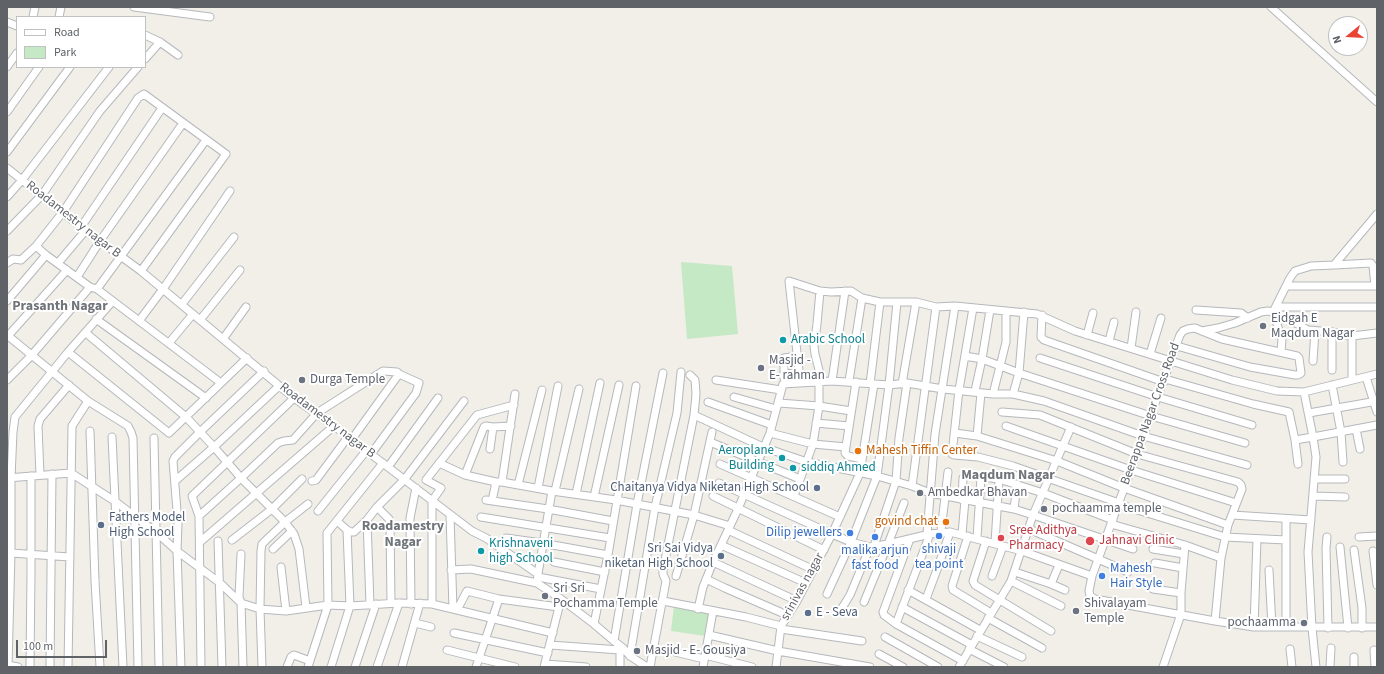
<!DOCTYPE html>
<style>
body{margin:0}
#map{position:relative;width:1384px;height:674px;overflow:hidden;background:#f1efe8;font-family:"Source Sans 3",sans-serif}
canvas{display:block}
.frame{position:absolute;inset:0;border:8px solid #5f6368;pointer-events:none}
.legend{position:absolute;left:16px;top:16px;width:130px;height:52px;box-sizing:border-box;background:#fff;border:1px solid #bfc1c3;margin:0;padding:5px 7px;list-style:none;font-size:12px;color:#5f6368}
.legend li{display:flex;align-items:center;gap:8px;height:20px}
.legend b{width:20px;border:1px solid #bfc1c3}
.north{position:absolute;left:1328px;top:16px;width:40px;height:40px;box-sizing:border-box;background:#fff;border:1px solid #bfc1c3;border-radius:50%;rotate:252deg;font-size:11px;font-weight:700;line-height:16px;text-align:center;color:#5f6368}
.north::after{content:'';display:block;margin:auto;width:14px;height:18px;background:#ea4335;clip-path:polygon(50% 0,100% 100%,50% 72%,0 100%)}
.scale{position:absolute;left:16px;top:640px;width:91px;height:18px;box-sizing:border-box;border:2px solid #5f6368;border-top:0;padding-left:5px;font-size:12px;line-height:14px;white-space:nowrap;color:#5f6368;-webkit-text-stroke:3px #fff;paint-order:stroke}
</style>
<div id="map">
<canvas width="1384" height="674"></canvas>
<div class="frame"></div>
<ul class="legend">
<li><b style="height:5px;background:#fff"></b>Road</li>
<li><b style="height:11px;background:#c5e8c5"></b>Park</li>
</ul>
<div class="north">N</div>
<div class="scale">100 m</div>
</div>
<script>
const ctx = document.querySelector('canvas').getContext('2d');
ctx.lineJoin = 'round';
function fill(path, color) {
  ctx.fillStyle = color;
  ctx.fill(path, 'evenodd');
}
function shape(rows) {
  const path = new Path2D();
  for (const r of rows) {
    path.moveTo(r[0], r[1]);
    for (let i = 2; i < r.length; i += 2) path.lineTo(r[i], r[i + 1]);
  }
  return path;
}
function strokePath(path, color, width, dash) {
  ctx.strokeStyle = color;
  ctx.lineWidth = width;
  ctx.lineCap = dash ? 'butt' : 'round';
  ctx.setLineDash(dash || []);
  ctx.stroke(path);
}
function drawText(font, color, halo, rows, align = 'center') {
  ctx.font = font + ' "Source Sans 3",sans-serif';
  ctx.lineWidth = 4;
  ctx.setLineDash([]);
  ctx.textBaseline = 'middle';
  ctx.strokeStyle = halo;
  ctx.fillStyle = color;
  for (const [text, x, y, turn = 0] of rows) {
    ctx.save();
    ctx.translate(x, y);
    ctx.rotate((+turn || 0) * Math.PI / 180);
    ctx.textAlign = isNaN(turn) ? turn : align;
    if (halo) ctx.strokeText(text, 0, 0);
    ctx.fillText(text, 0, 0);
    ctx.restore();
  }
}
const green = shape([
 [681,262,732,266,738,334,687,339],
 [674,606,711,613,706,636,671,631]
]);
const minor = shape([
 [134,7,210,17],
 [1271,7,1377,102],
 [33,17,35,7],
 [59,17,61,7],
 [7,22,17,26],
 [145,35,160,42],
 [145,59,160,42,178,55],
 [7,67,17,53],
 [7,112,39,67],
 [7,152,70,67],
 [7,168,81,227,141,271,294,398,334,426,472,531,486,538,538,574,537,583,561,599,594,624,614,641,623,648,630,656,647,667],
 [7,197,22,180,109,67],
 [81,227,162,108],
 [7,231,42,195,100,111,138,67],
 [36,246,46,255,90,287,97,289,221,383],
 [7,263,13,259,21,260,36,246,63,212,138,98,144,94,226,154,141,271],
 [58,263,86,230],
 [1334,265,1371,263,1373,266,1375,286],
 [77,277,100,241,183,123],
 [1286,286,1377,286],
 [97,289,206,140],
 [7,301,46,255],
 [182,304,234,237],
 [1276,307,1377,307],
 [973,308,959,390,952,454,954,455,978,457,1013,466,1119,503],
 [1196,310,1241,313,1248,318],
 [1024,312,1019,373,1013,394,1044,401,1143,436,1247,465],
 [1042,315,1041,337,1044,340,1164,382],
 [96,319,206,398],
 [200,320,240,270],
 [139,321,163,289,230,191],
 [86,333,186,417,214,447,241,478,285,522,294,534,299,549,306,607],
 [7,335,88,401,128,426,131,432,133,438,138,667],
 [1087,335,1093,313],
 [1352,336,1352,380],
 [7,337,67,270],
 [223,339,246,307],
 [1109,341,1114,322],
 [169,343,193,314],
 [1177,346,1250,367,1295,375,1298,375,1301,373,1299,358,1297,356,1222,339,1202,331],
 [1131,348,1136,312],
 [68,352,169,433,247,358],
 [1281,352,1282,339,1273,312,1290,278,1295,271,1311,266,1334,265,1377,214],
 [1150,354,1161,318],
 [965,356,982,359,1019,373,1151,416,1245,443],
 [1040,358,1158,397,1252,425],
 [1313,361,1315,331],
 [1332,370,1332,332],
 [784,374,797,373,799,371,789,281,820,291,831,292,851,291,862,298,880,302,916,302,936,307,955,306,1037,314,1075,331,1232,380,1277,391,1304,392,1377,374],
 [1366,377,1377,412],
 [784,378,784,358,798,356],
 [1165,379,1253,404,1289,412,1295,440,1298,464],
 [7,380,31,356,90,287],
 [716,380,781,390],
 [832,381,845,291],
 [849,381,862,298],
 [856,382,845,453,848,456,862,459],
 [870,384,880,302],
 [874,384,860,473,832,534,851,542,870,547,888,544,930,534,950,532,1022,551,1092,576,1089,591,1090,596,1095,599,1215,621,1254,627,1377,627],
 [902,384,916,302],
 [1332,385,1341,432,1343,462],
 [975,391,982,359,990,310],
 [1304,392,1313,437,1316,457,1308,552,1312,628,1316,667],
 [981,393,977,436,1057,461,1124,488,1228,525],
 [993,394,1006,342,1006,311],
 [734,397,776,409],
 [708,402,772,425],
 [779,403,819,406,851,411],
 [1002,412,1040,415,1137,454,1238,482,1241,485,1242,489,1228,525,1221,558,1215,621],
 [1309,413,1377,401],
 [694,415,763,447,807,462,877,476,912,486,930,493,1014,509,1033,515,1133,549],
 [816,423,849,426],
 [511,426,493,427,486,426,484,427,465,475,496,482,502,482,552,491,616,500,694,515,730,526],
 [1006,426,1131,470,1236,503],
 [1356,429,1360,449],
 [90,431,95,581,100,667],
 [770,433,813,444,846,447],
 [955,433,977,436],
 [112,437,123,667],
 [154,438,159,667],
 [352,439,399,374],
 [1295,440,1313,437,1377,425],
 [710,442,800,479],
 [490,449,493,427],
 [439,463,465,475],
 [720,464,840,517],
 [388,467,438,398],
 [40,475,38,426,40,419,69,385],
 [7,478,71,473,116,502,157,533,177,551,220,583,241,603,260,609,286,611,328,605,350,606,399,603,432,604,457,610,467,591,499,599,559,607],
 [1314,479,1345,479],
 [175,481,214,447,279,386],
 [312,481,316,480,348,437],
 [502,482,515,394],
 [719,483,832,534,797,601,781,626,776,667],
 [518,485,542,390],
 [912,486,936,307],
 [538,488,558,386],
 [555,491,579,389],
 [1043,493,1113,520],
 [576,494,600,383],
 [713,496,824,550],
 [794,496,813,444,819,406,819,370,815,354,814,346,817,324,820,291],
 [1313,496,1345,497],
 [594,497,619,385],
 [486,500,548,509,613,521],
 [962,500,963,478,966,475,999,479,1043,493],
 [492,501,496,482],
 [1118,504,1225,537,1286,540],
 [377,507,404,480,464,401],
 [1014,509,1017,484],
 [318,511,366,451],
 [450,515,453,609],
 [1232,515,1311,520],
 [199,516,241,478,278,443,284,441,293,440,317,413,383,371,397,372,399,374,419,383,416,393,371,454],
 [481,517,610,538],
 [1286,519,1286,627],
 [367,520,370,605],
 [337,521,347,530,351,532,354,532,367,520,377,507,389,519,390,524,391,603],
 [1111,524,1185,545,1221,558],
 [1029,529,1128,572],
 [728,530,814,570],
 [941,531,948,472],
 [927,534,935,434,955,306],
 [962,534,965,500],
 [968,536,952,586,953,590,991,613],
 [1327,537,1326,548,1328,628],
 [1359,537,1377,536],
 [506,538,542,543,608,555],
 [977,538,981,477],
 [910,539,883,612,884,615,896,624,963,661],
 [232,540,272,509,302,479],
 [218,541,222,667],
 [986,541,973,581,975,585,1051,631],
 [200,542,334,426],
 [995,543,999,479],
 [721,545,806,583],
 [874,546,896,481,899,438,907,383],
 [1340,547,1348,628],
 [273,549,292,531],
 [1153,549,1184,554],
 [1354,550,1362,608,1362,628],
 [1373,551,1377,585],
 [11,553,70,557],
 [241,554,239,597,241,603,243,667],
 [554,562,605,572],
 [713,562,797,601],
 [1155,563,1183,568],
 [281,567,286,611],
 [451,570,471,569,537,583],
 [1269,570,1272,627],
 [1015,572,1051,584,1059,565],
 [538,574,552,491],
 [676,576,694,515,712,432],
 [992,576,1003,546],
 [1092,576,1180,335,1183,331,1188,329,1195,328,1202,331,1218,328,1235,323,1261,312,1268,311,1278,313,1308,330,1332,332,1352,336,1377,333],
 [538,577,601,589],
 [706,579,725,588,787,615],
 [1011,581,1061,606],
 [1051,584,1065,590],
 [1153,589,1181,593],
 [908,590,980,630],
 [827,594,851,542,877,476,889,385,897,302],
 [926,599,938,567,950,532],
 [663,601,746,617,781,626],
 [864,602,888,544,904,503],
 [411,604,410,518,416,488],
 [432,604,432,501,441,488,426,480,477,415,514,405],
 [902,607,972,645],
 [842,608,850,595,870,547],
 [698,609,703,587,713,562,738,509,770,433,783,384,832,381,889,385,907,383,943,389,993,394,1013,394],
 [457,610,553,633],
 [988,618,1042,648],
 [415,623,431,627],
 [594,624,608,555,636,386],
 [896,624,930,534],
 [1254,627,1257,539],
 [781,629,862,641],
 [454,633,548,653],
 [709,635,778,651,870,667],
 [977,636,1022,657],
 [885,637,938,667],
 [614,641,637,504,663,373],
 [550,645,620,650],
 [969,649,1004,667],
 [1290,649,1292,667],
 [447,650,515,667],
 [1374,650,1375,667],
 [671,651,704,659],
 [879,654,903,667],
 [705,655,752,667],
 [630,656,655,507,677,413,681,372],
 [545,664,586,667],
 [7,665,18,667],
 [8,667,11,553,11,478,13,432,15,417,68,352,112,302],
 [30,667,31,572,31,476],
 [50,667,52,474],
 [68,667,72,426,88,401],
 [181,667,177,551,178,523,173,461,175,457,200,432,264,371],
 [201,667,199,516,192,496,294,398],
 [262,667,260,609,261,551,262,544,285,522,308,504],
 [287,667,291,657,294,655,310,661],
 [308,667,328,605,327,533,383,463],
 [331,667,350,606,347,530],
 [355,667,376,604],
 [377,667,399,603],
 [402,667,420,603],
 [476,667,499,599],
 [544,667,560,603],
 [620,667,620,650,623,648],
 [650,667,666,581,663,574,663,570,694,415,696,394,695,380,690,375],
 [703,667,713,611],
 [959,667,1011,581,1033,515,1071,427],
 [1163,667,1181,614,1181,593,1185,545],
 [1330,667,1331,648],
 [1354,667,1354,657]
]);
const markers = [
 [1263,326,4,"#6b7280"],
 [783,340,4,"#0f9aa8"],
 [761,368,4,"#6b7280"],
 [302,380,4,"#6b7280"],
 [858,451,4,"#e8710a"],
 [782,458,4,"#0f9aa8"],
 [793,468,4,"#0f9aa8"],
 [817,488,4,"#5c6f8a"],
 [920,493,4,"#6b7280"],
 [1044,509,4,"#6b7280"],
 [946,522,4,"#e8710a"],
 [101,525,4,"#5c6f8a"],
 [850,533,4,"#3f7fe0"],
 [939,536,4,"#3f7fe0"],
 [875,537,4,"#3f7fe0"],
 [1001,538,4,"#e0444e"],
 [1090,541,5,"#e0444e"],
 [481,551,4,"#0f9aa8"],
 [721,556,4,"#5c6f8a"],
 [1102,576,4,"#3f7fe0"],
 [545,596,4,"#6b7280"],
 [1076,611,4,"#6b7280"],
 [808,613,4,"#5c6f8a"],
 [1304,623,4,"#6b7280"],
 [637,651,4,"#6b7280"]
];
const streetNames = [
 ["Roadamestry nagar B",73,220,38],
 ["Beerappa Nagar Cross Road",1151,414,-70],
 ["Roadamestry nagar B",327,421,37],
 ["srinivas nagar",803,587,-61]
];
const worshipNames = [
 ["Eidgah E",1271,319],
 ["Maqdum Nagar",1271,334],
 ["Masjid -",769,361],
 ["E- rahman",769,376],
 ["Durga Temple",310,380],
 ["Ambedkar Bhavan",928,493],
 ["pochaamma temple",1052,509],
 ["Sri Sri",553,589],
 ["Pochamma Temple",553,604],
 ["Shivalayam",1084,604],
 ["Temple",1084,619],
 ["pochaamma",1296,623,"right"],
 ["Masjid - E- Gousiya",645,651]
];
const cultureNames = [
 ["Arabic School",791,340],
 ["Aeroplane",774,451,"right"],
 ["Building",774,466,"right"],
 ["siddiq Ahmed",801,468],
 ["Krishnaveni",489,544],
 ["high School",489,559]
];
const foodNames = [
 ["Mahesh Tiffin Center",866,451],
 ["govind chat",938,522,"right"]
];
const serviceNames = [
 ["Chaitanya Vidya Niketan High School",809,488],
 ["Fathers Model",109,518,"left"],
 ["High School",109,533,"left"],
 ["Sri Sai Vidya",713,549],
 ["niketan High School",713,564],
 ["E - Seva",816,613,"left"]
];
const healthNames = [
 ["Sree Adithya",1009,531],
 ["Pharmacy",1009,546],
 ["Jahnavi Clinic",1099,541]
];
const shopNames = [
 ["Dilip jewellers",842,533,"right"],
 ["shivaji",939,550],
 ["tea point",939,565],
 ["malika arjun",875,551],
 ["fast food",875,566],
 ["Mahesh",1110,569,"left"],
 ["Hair Style",1110,584,"left"]
];
const neighbourhoodNames = [
 ["Prasanth Nagar",60,307],
 ["Maqdum Nagar",1008,476],
 ["Roadamestry",403,527],
 ["Nagar",403,543]
];
fill(green, '#c5e8c5');
strokePath(minor, '#b5b8bc', 9);
strokePath(minor, '#fff', 7);
for (const [x, y, r, color] of markers) {
  const dot = new Path2D();
  dot.arc(x, y, r, 0, 2 * Math.PI);
  ctx.fillStyle = color;
  ctx.fill(dot);
  strokePath(dot, '#fff', 1.5);
}
drawText('13px', '#5f6368', '#fff', streetNames);
drawText('13px', '#5b616d', '#fff', worshipNames, 'left');
drawText('13px', '#0d838f', '#fff', cultureNames, 'left');
drawText('13px', '#c56008', '#fff', foodNames, 'left');
drawText('13px', '#4e5e75', '#fff', serviceNames, 'right');
drawText('13px', '#be3a42', '#fff', healthNames, 'left');
drawText('13px', '#366cbe', '#fff', shopNames);
drawText('bold 14px', '#70757a', '#fff', neighbourhoodNames);
</script>
